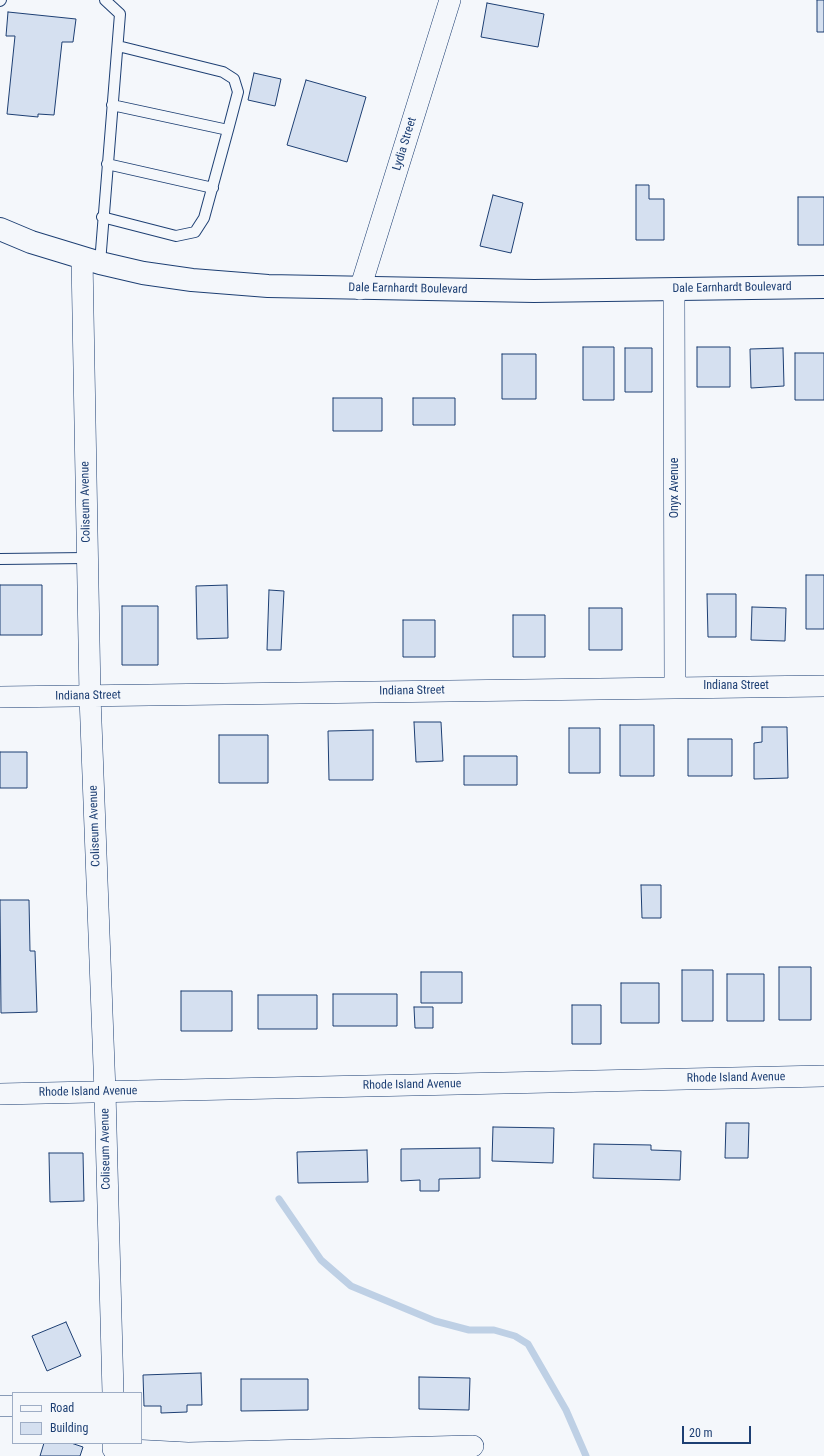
<!DOCTYPE html>
<style>
body{margin:0}
#map{position:relative;width:824px;height:1456px;overflow:hidden;background:#f4f7fb;font-family:"Roboto Condensed",sans-serif}
canvas{display:block}
.legend{position:absolute;left:12px;top:1392px;width:130px;height:52px;box-sizing:border-box;background:#f4f7fb;border:1px solid #9eadc5;margin:0;padding:5px 7px;list-style:none;font-size:12px;color:#1d3f73}
.legend li{display:flex;align-items:center;gap:8px;height:20px}
.legend b{width:20px;border:1px solid #9eadc5}
.scale{position:absolute;left:682px;top:1426px;width:69px;height:18px;box-sizing:border-box;border:2px solid #1d3f73;border-top:0;padding-left:5px;font-size:12px;line-height:14px;white-space:nowrap;color:#1d3f73;-webkit-text-stroke:3px #f4f7fb;paint-order:stroke}
</style>
<div id="map">
<canvas width="824" height="1456"></canvas>
<ul class="legend">
<li><b style="height:5px;background:#f4f7fb"></b>Road</li>
<li><b style="height:11px;background:#d5e0f0"></b>Building</li>
</ul>
<div class="scale">20 m</div>
</div>
<script>
const ctx = document.querySelector('canvas').getContext('2d');
ctx.lineJoin = 'round';
function shape(rows) {
  const path = new Path2D();
  for (const r of rows) {
    path.moveTo(r[0], r[1]);
    for (let i = 2; i < r.length; i += 2) path.lineTo(r[i], r[i + 1]);
  }
  return path;
}
function strokePath(path, color, width, dash) {
  ctx.strokeStyle = color;
  ctx.lineWidth = width;
  ctx.lineCap = dash ? 'butt' : 'round';
  ctx.setLineDash(dash || []);
  ctx.stroke(path);
}
function fill(path, color) {
  ctx.fillStyle = color;
  ctx.fill(path, 'evenodd');
}
function drawText(font, color, halo, rows, align = 'center') {
  ctx.font = font + ' "Roboto Condensed",sans-serif';
  ctx.lineWidth = 3;
  ctx.setLineDash([]);
  ctx.textBaseline = 'middle';
  ctx.strokeStyle = halo;
  ctx.fillStyle = color;
  for (const [text, x, y, turn = 0] of rows) {
    ctx.save();
    ctx.translate(x, y);
    ctx.rotate((+turn || 0) * Math.PI / 180);
    ctx.textAlign = isNaN(turn) ? turn : align;
    if (halo) ctx.strokeText(text, 0, 0);
    ctx.fillText(text, 0, 0);
    ctx.restore();
  }
}
const stream = shape([
 [279,1199,321,1260,351,1286,435,1321,469,1330,494,1330,515,1336,528,1344,566,1410,586,1456]
]);
const building = shape([
 [817,0,824,0,824,32,817,32,817,0],
 [487,3,544,14,538,47,481,37,487,3],
 [8,12,76,19,73,42,62,42,54,115,38,114,38,117,7,114,15,36,6,36,8,12],
 [254,73,281,79,275,106,248,100,254,73],
 [306,80,366,97,347,162,287,145,306,80],
 [636,185,649,185,649,199,664,199,664,240,636,240,636,185],
 [493,195,523,203,511,253,480,246,493,195],
 [798,197,824,197,824,245,798,245,798,197],
 [583,347,614,347,614,400,583,400,583,347],
 [697,347,730,347,730,387,697,387,697,347],
 [625,348,652,348,652,392,625,392,625,348],
 [783,348,784,386,751,388,750,349,783,348],
 [795,353,824,353,824,400,795,400,795,353],
 [502,354,536,354,536,399,502,399,502,354],
 [333,398,382,398,382,431,333,431,333,398],
 [413,398,455,398,455,425,413,425,413,398],
 [806,575,824,575,824,629,806,629,806,575],
 [0,585,42,585,42,635,0,635,0,585],
 [227,585,228,638,197,639,196,586,227,585],
 [269,590,284,591,281,650,267,650,269,590],
 [707,594,736,594,736,637,708,637,707,594],
 [122,606,158,606,158,665,122,665,122,606],
 [752,607,786,608,785,641,751,640,752,607],
 [589,608,622,608,622,650,589,650,589,608],
 [513,615,545,615,545,657,513,657,513,615],
 [403,620,435,620,435,657,403,657,403,620],
 [414,722,441,722,443,761,416,762,414,722],
 [620,725,654,725,654,776,620,776,620,725],
 [762,727,787,727,788,778,754,779,754,743,762,742,762,727],
 [569,728,600,728,600,773,569,773,569,728],
 [373,730,373,780,329,780,328,731,373,730],
 [219,735,268,735,268,783,219,783,219,735],
 [688,739,732,739,732,776,688,776,688,739],
 [0,752,27,752,27,788,0,788,0,752],
 [464,756,517,756,517,785,464,785,464,756],
 [641,885,661,885,661,918,642,918,641,885],
 [0,900,29,900,30,951,35,951,37,1012,1,1013,0,900],
 [779,967,811,967,811,1020,779,1020,779,967],
 [682,970,713,970,713,1021,682,1021,682,970],
 [421,972,462,972,462,1003,421,1003,421,972],
 [727,974,764,974,764,1021,727,1021,727,974],
 [621,983,659,983,659,1023,621,1023,621,983],
 [181,991,232,991,232,1031,181,1031,181,991],
 [333,994,397,994,397,1026,333,1026,333,994],
 [258,995,317,995,317,1029,258,1029,258,995],
 [572,1005,601,1005,601,1044,572,1044,572,1005],
 [414,1007,433,1007,433,1028,415,1028,414,1007],
 [726,1123,749,1123,748,1158,725,1158,726,1123],
 [493,1127,554,1128,553,1163,492,1161,493,1127],
 [594,1144,651,1145,651,1150,681,1151,680,1180,593,1178,594,1144],
 [480,1148,480,1178,439,1179,439,1191,420,1191,420,1180,401,1181,401,1149,480,1148],
 [367,1150,368,1182,298,1183,297,1152,367,1150],
 [49,1153,83,1153,84,1201,50,1202,49,1153],
 [66,1322,81,1356,47,1371,32,1336,66,1322],
 [201,1373,202,1405,187,1405,187,1412,161,1413,161,1406,144,1406,143,1375,201,1373],
 [419,1377,470,1378,469,1410,419,1409,419,1377],
 [241,1379,308,1379,308,1410,241,1411,241,1379],
 [44,1443,71,1443,83,1447,80,1456,40,1456,44,1443]
]);
const service = shape([
 [0,1,1,0],
 [118,46,223,72,234,79,238,92,228,130],
 [107,164,213,188],
 [102,217,176,236,195,232,204,218,228,130,112,105],
 [100,263,120,14,105,0],
 [0,559,86,558]
]);
const minor = shape([
 [82,258,90,696,105,1092,113,1393],
 [360,289,450,0],
 [674,289,675,687],
 [0,697,824,686],
 [0,1094,824,1076],
 [0,1406,13,1406],
 [113,1443,113,1449,188,1453,473,1446]
]);
const primary = shape([
 [0,229,31,242,100,263,143,273,192,280,268,286,534,291,824,287]
]);
const streetNames = [
 ["Lydia Street",405,144,-73],
 ["Dale Earnhardt Boulevard",732,288,-1],
 ["Dale Earnhardt Boulevard",408,289,1],
 ["Onyx Avenue",675,488,-90],
 ["Coliseum Avenue",86,502,-91],
 ["Indiana Street",736,686],
 ["Indiana Street",412,691,-1],
 ["Indiana Street",88,696,-1],
 ["Coliseum Avenue",95,826,-92],
 ["Rhode Island Avenue",736,1078,-1],
 ["Rhode Island Avenue",412,1085,-1],
 ["Rhode Island Avenue",88,1092,-1],
 ["Coliseum Avenue",106,1149,-91]
];
strokePath(stream, '#bed0e5', 7);
fill(building, '#d5e0f0');
strokePath(building, '#1d3f73', 1);
strokePath(service, '#1d3f73', 12);
strokePath(minor, '#1d3f73', 22);
strokePath(primary, '#1d3f73', 24);
strokePath(service, '#f4f7fb', 10);
strokePath(minor, '#f4f7fb', 21);
strokePath(primary, '#f4f7fb', 22);
drawText('12px', '#1d3f73', '#f4f7fb', streetNames);
</script>
